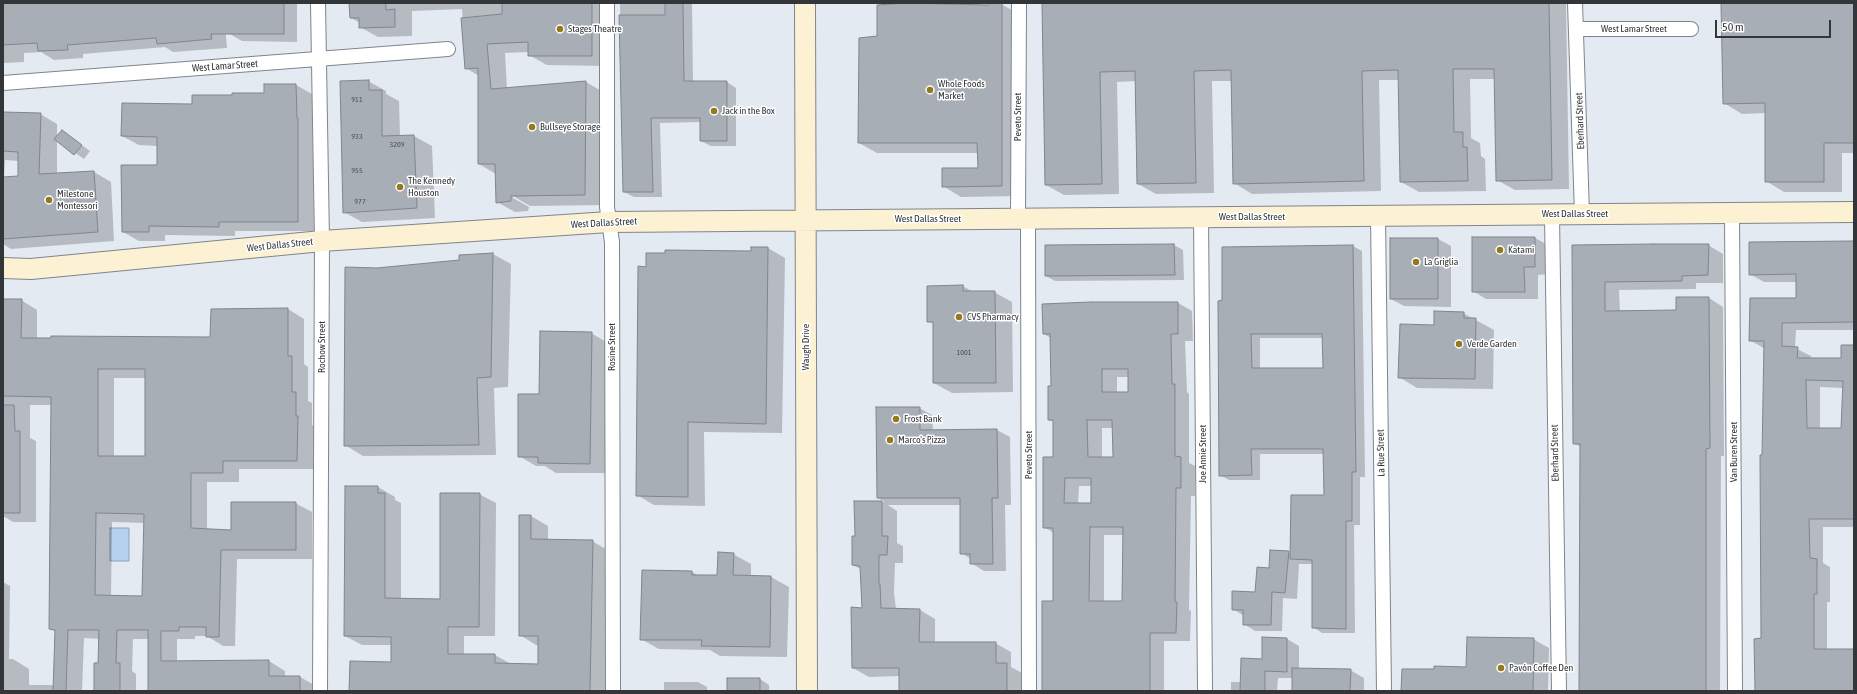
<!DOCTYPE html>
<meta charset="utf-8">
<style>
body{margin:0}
#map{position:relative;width:1857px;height:694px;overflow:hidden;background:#e3eaf2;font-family:"Asap Condensed",sans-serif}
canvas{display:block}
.frame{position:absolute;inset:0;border:4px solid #333639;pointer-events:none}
.scale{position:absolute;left:1715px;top:20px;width:116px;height:18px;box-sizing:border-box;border:2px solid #333639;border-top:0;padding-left:5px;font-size:12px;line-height:14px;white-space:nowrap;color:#333639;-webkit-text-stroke:3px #fff;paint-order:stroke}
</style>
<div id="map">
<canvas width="1857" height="694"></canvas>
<div class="frame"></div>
<div class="scale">50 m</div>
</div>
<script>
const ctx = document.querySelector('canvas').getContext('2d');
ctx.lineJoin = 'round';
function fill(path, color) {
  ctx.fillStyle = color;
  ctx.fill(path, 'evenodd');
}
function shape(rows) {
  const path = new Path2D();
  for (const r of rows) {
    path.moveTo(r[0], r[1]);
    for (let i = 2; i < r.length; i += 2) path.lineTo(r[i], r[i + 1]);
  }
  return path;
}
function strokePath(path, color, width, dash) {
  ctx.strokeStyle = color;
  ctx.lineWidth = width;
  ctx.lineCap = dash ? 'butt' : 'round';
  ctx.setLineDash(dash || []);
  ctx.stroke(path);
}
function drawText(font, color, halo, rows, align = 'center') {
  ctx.font = font + ' "Asap Condensed",sans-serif';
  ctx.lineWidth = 3;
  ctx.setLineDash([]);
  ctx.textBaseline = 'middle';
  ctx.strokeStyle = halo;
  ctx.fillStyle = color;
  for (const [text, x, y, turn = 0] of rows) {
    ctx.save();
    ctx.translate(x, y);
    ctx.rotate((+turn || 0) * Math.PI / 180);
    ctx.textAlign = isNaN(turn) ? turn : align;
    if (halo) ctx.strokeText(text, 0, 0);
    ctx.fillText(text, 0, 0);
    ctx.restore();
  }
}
const water = shape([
 [110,528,129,528,129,561,110,561,110,528]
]);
const shadow = shape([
 [3,3,223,3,227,48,173,52,165,47,83,54,83,58,54,60,41,52,24,53,24,62,3,63],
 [229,3,297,3,297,42,242,41,228,33],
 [350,3,609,3,609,66,547,65,529,55,529,52,505,53,507,89,586,82,603,92,603,205,530,206,513,196,513,198,529,207,528,211,515,212,497,202,496,174,479,164,479,76,466,68,462,9,412,11,412,36,378,37,360,27,360,23,351,18],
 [620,3,692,3,693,82,727,82,736,88,736,146,711,146,701,141,701,122,660,123,662,197,634,197,624,192],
 [907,3,954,3,954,6,990,6,990,3,1001,4,1019,14,1019,196,961,197,943,186,979,169,978,153,877,153,859,143,878,37,907,5],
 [1043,3,1566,3,1569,189,1515,190,1497,180,1495,79,1470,79,1471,138,1480,143,1481,156,1485,159,1486,191,1419,192,1401,182,1399,80,1379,80,1381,191,1252,194,1234,183,1232,81,1212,81,1214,193,1156,194,1138,184,1136,81,1117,82,1119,194,1064,195,1046,185],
 [1722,3,1854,3,1854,153,1842,153,1842,192,1784,192,1766,181,1766,113,1742,114,1724,103],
 [368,81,386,91,386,94,399,101,400,136,414,136,432,146,435,218,362,222,344,212],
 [265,85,296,85,312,94,314,231,235,231,235,236,165,235,165,241,139,241,123,232,158,166,158,146,139,145,122,136,193,105,265,94],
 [3,113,40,114,57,124,57,137,62,131,90,151,84,159,57,140,57,174,94,172,111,182,114,241,11,249,3,244],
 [5,160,19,161,19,177,4,177],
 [1535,238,1548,245,1548,274,1538,275,1538,299,1486,299,1473,291],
 [1438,239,1451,246,1451,307,1404,306,1391,299],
 [1854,242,1854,330,1796,330,1795,348,1811,356,1811,359,1842,359,1854,346,1854,527,1823,527,1823,563,1830,567,1830,602,1827,602,1827,650,1854,650,1854,691,1756,691,1762,639,1765,349,1750,340,1797,299,1797,282,1764,282,1750,274],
 [1820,387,1843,388,1842,429,1820,429],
 [1174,245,1183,250,1184,280,1055,281,1046,276,1046,246],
 [1708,245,1723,254,1723,283,1696,283,1696,289,1619,290,1620,312,1677,311,1709,298,1723,307,1724,456,1721,456,1720,691,1580,691,1581,447,1574,443,1573,246],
 [1353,246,1362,251,1365,477,1360,477,1360,525,1354,525,1355,633,1322,633,1313,627,1313,564,1299,564,1297,599,1283,598,1282,631,1255,631,1244,624,1244,616,1233,609,1256,593,1270,569,1288,552,1291,554,1325,496,1324,454,1260,454,1260,480,1229,480,1220,475,1223,248],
 [1260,338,1323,338,1324,369,1260,369],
 [768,248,785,258,782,433,704,432,705,506,654,505,637,495,752,252],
 [493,254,511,264,508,387,494,388,496,455,363,456,345,445,377,269,460,261],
 [963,286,973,292,994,292,1012,302,1013,392,952,393,934,383,934,324,928,321],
 [3,300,21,300,37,310,37,339,211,338,288,309,304,319,304,364,308,367,308,401,312,403,312,425,314,426,313,469,239,469,239,482,207,482,207,530,232,531,295,503,312,512,312,559,237,559,235,646,223,646,207,636,195,636,195,639,177,639,177,662,269,661,285,671,285,677,300,677,316,686,316,691,149,691,149,639,133,639,132,671,136,674,136,691,95,691,100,639,84,638,82,691,3,691,3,582,10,586,9,659,13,659,29,669,29,685,54,685,56,632,50,629,52,405,30,405,30,438,36,441,36,522,13,522,3,516],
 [114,378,146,378,146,457,114,457],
 [112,522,145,523,143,597,111,596],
 [1178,303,1192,311,1193,341,1185,341,1187,392,1189,394,1189,463,1195,466,1195,496,1191,496,1189,610,1191,611,1190,641,1164,641,1164,691,1043,691,1054,602,1054,533,1044,527,1054,458,1054,422,1049,420,1052,387,1051,338,1044,334],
 [1117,377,1129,377,1130,393,1117,393],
 [1102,428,1114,428,1114,458,1102,458],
 [1079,486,1092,486,1092,504,1078,504],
 [1104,535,1124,535,1123,602,1104,602],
 [1463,313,1494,330,1493,389,1417,388,1399,377,1435,326],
 [591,333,608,343,607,473,556,473,545,466,536,466,519,456,540,395],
 [919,408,932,415,933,431,997,430,1010,437,1011,505,1005,505,1006,571,984,571,971,563,971,559,961,553,961,505,888,505,897,511,897,543,903,546,903,563,895,563,894,593,896,609,920,610,935,619,935,643,995,643,1011,652,1011,667,1022,673,1022,691,900,691,900,676,869,677,853,668,863,609,862,570,853,565,856,537,855,502,885,502,878,498],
 [346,487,378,487,395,497,395,500,401,503,401,600,441,600,479,494,496,503,495,636,464,636,464,655,495,655,511,664,539,665,539,645,536,645,520,635,520,516,531,516,548,526,548,540,592,541,609,551,612,691,350,691,392,663,392,645,362,645,345,636],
 [733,554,751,564,751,577,771,577,789,587,787,657,720,656,710,650,659,649,641,639,692,572,699,576,718,576],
 [1287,639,1299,646,1299,669,1350,670,1364,678,1364,691,1293,691,1293,678,1278,678,1277,691,1231,691,1231,682,1242,682,1263,660],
 [1533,639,1549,648,1548,691,1402,691,1435,670,1467,668],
 [760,679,769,685,769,691,728,691],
 [664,682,698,682,707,687,707,691,664,691]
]);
const building = shape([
 [3,3,284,3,284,34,211,34,212,39,157,44,156,38,67,45,68,50,38,51,37,43,3,45,3,3],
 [349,3,386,3,386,10,395,9,395,27,359,28,359,18,350,18,349,3],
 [502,3,592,3,592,56,528,56,528,42,487,44,491,89,586,81,585,195,511,196,511,201,496,203,495,164,478,164,478,68,465,69,461,18,502,14,502,3],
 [665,3,683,3,684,81,727,81,727,141,700,141,700,118,651,118,653,192,623,192,619,15,665,15,665,3],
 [906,3,989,5,989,3,1002,3,1002,186,942,187,942,168,978,168,977,143,858,143,859,38,877,36,877,5,906,3],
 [1042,3,1549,3,1552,180,1496,181,1494,69,1453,69,1454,132,1463,132,1463,147,1467,147,1468,181,1400,182,1398,70,1362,71,1364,181,1233,184,1231,70,1194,71,1196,183,1137,184,1135,71,1100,72,1102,184,1045,185,1042,3],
 [1721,3,1854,3,1854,143,1824,143,1824,182,1765,182,1765,103,1723,104,1721,3],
 [369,80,369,90,382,90,382,136,414,135,417,208,343,213,340,81,369,80],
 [264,84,296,84,297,118,298,118,298,222,219,222,219,227,149,226,149,232,122,232,121,165,157,165,157,137,121,136,122,103,192,104,192,95,232,95,232,93,264,93,264,84],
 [3,112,41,113,39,174,94,171,98,232,3,239,3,177,18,176,18,152,3,151,3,112],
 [62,130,82,145,74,155,54,139,62,130],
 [1472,237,1535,237,1535,267,1524,267,1525,292,1472,292,1472,237],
 [1390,238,1438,238,1438,299,1390,299,1390,238],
 [1854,241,1854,322,1782,323,1782,346,1798,347,1797,358,1841,358,1841,345,1854,345,1854,519,1809,519,1810,558,1817,559,1817,594,1814,594,1814,649,1854,649,1854,691,1755,691,1754,639,1761,638,1760,455,1762,455,1764,341,1749,341,1750,298,1796,298,1796,274,1749,275,1749,242,1854,241],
 [1806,380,1843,381,1841,428,1807,428,1806,380],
 [1174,244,1175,275,1045,276,1045,245,1174,244],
 [1653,244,1709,244,1708,275,1682,276,1682,281,1605,282,1605,311,1676,310,1676,297,1709,297,1710,448,1706,449,1706,691,1579,691,1580,444,1573,444,1572,245,1653,244],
 [1353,245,1356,472,1352,472,1352,521,1346,521,1346,629,1312,628,1312,560,1290,559,1291,495,1324,495,1323,449,1251,449,1252,475,1219,476,1218,301,1222,300,1222,247,1353,245],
 [1251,334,1322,334,1323,368,1252,368,1251,334],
 [751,247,768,247,766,424,688,422,688,497,636,496,638,266,646,267,646,253,665,253,665,250,751,251,751,247],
 [493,253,491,377,477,378,479,445,344,446,345,267,377,268,459,260,459,255,493,253],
 [963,285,963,291,995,291,996,383,933,383,933,322,927,322,927,286,963,285],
 [3,299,22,299,21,338,51,338,51,336,210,337,211,309,288,308,288,356,292,356,292,392,296,392,296,416,298,416,297,461,223,461,223,473,191,473,191,528,231,530,231,502,296,502,296,550,221,550,219,637,206,637,206,627,179,627,179,631,161,631,161,661,269,660,269,676,300,676,300,691,148,691,148,630,117,630,116,663,120,663,120,691,94,691,94,663,98,663,99,630,68,630,66,691,53,691,55,630,49,629,51,397,3,396,3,299],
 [98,369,145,369,145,456,98,456,98,369],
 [96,513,144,514,142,596,95,595,96,513],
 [1091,302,1178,302,1178,334,1171,334,1172,384,1175,384,1175,456,1181,457,1181,488,1176,488,1175,602,1177,602,1176,633,1150,633,1150,691,1042,691,1042,601,1053,601,1053,528,1043,528,1043,457,1053,457,1053,420,1048,420,1048,386,1051,386,1050,334,1043,334,1042,304,1091,302],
 [1102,369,1128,369,1128,392,1102,392,1102,369],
 [1087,420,1112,420,1113,457,1088,457,1087,420],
 [1065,478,1091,478,1091,503,1064,503,1065,478],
 [1090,527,1123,527,1122,601,1089,601,1090,527],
 [1434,311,1464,312,1464,318,1476,318,1475,379,1398,378,1400,324,1434,325,1434,311],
 [540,331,592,332,590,464,538,463,538,457,518,457,518,394,539,394,540,331],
 [3,405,14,405,15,431,20,431,20,513,3,513,3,405],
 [876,407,920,407,920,430,997,429,998,498,992,498,993,564,970,564,970,554,960,554,960,498,877,498,876,407],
 [345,486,378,486,378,493,385,493,385,598,440,599,440,493,480,493,479,627,448,627,448,654,495,654,495,663,538,664,538,636,519,636,519,515,531,515,531,539,593,540,590,691,349,691,350,661,391,662,391,637,344,636,345,486],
 [854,501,882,501,882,536,888,536,887,555,879,555,879,584,880,584,881,608,920,609,919,642,996,642,996,663,1007,663,1007,691,899,691,899,668,852,668,851,607,862,608,860,566,852,565,852,536,855,536,854,501],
 [1270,550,1289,551,1285,593,1272,592,1271,625,1243,625,1243,610,1232,610,1232,591,1255,592,1257,567,1269,568,1270,550],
 [718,552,734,553,733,575,771,576,770,647,701,646,702,640,640,640,642,570,692,571,692,575,717,575,718,552],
 [1262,637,1287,638,1287,672,1265,671,1265,691,1240,691,1241,658,1262,659,1262,637],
 [1467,637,1534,638,1533,691,1401,691,1402,669,1434,669,1434,666,1466,667,1467,637],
 [1292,668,1351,669,1350,691,1292,691,1292,668],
 [727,678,760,678,760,691,727,691,727,678]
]);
const minor = shape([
 [318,3,322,241,320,691],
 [607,3,607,207,612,242,613,691],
 [1575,3,1582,214],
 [1577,29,1691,29],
 [3,83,448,49],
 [1732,213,1735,691],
 [1552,215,1559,691],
 [1378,216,1384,691],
 [1201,217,1205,691],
 [1018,218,1019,3],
 [1028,218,1029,691]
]);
const secondary = shape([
 [805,3,807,691],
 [3,268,31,269,322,241,609,222,1854,212]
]);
const markers = [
 [560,29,4,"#95781f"],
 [930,90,4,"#95781f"],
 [714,111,4,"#95781f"],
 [532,127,4,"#95781f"],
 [400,187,4,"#95781f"],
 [49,200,4,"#95781f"],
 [1500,250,4,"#95781f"],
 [1416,262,4,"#95781f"],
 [959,317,4,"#95781f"],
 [1459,344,4,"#95781f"],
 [896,419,4,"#95781f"],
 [890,440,4,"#95781f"],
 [1501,668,4,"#95781f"]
];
const numberNames = [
 ["911",357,99],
 ["933",357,136],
 ["3209",397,144],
 ["955",357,170],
 ["977",360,201],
 ["1001",964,352]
];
const poiNames = [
 ["Stages Theatre",568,29],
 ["Whole Foods",938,84],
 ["Market",938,96],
 ["Jack in the Box",722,111],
 ["Bullseye Storage",540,127],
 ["The Kennedy",408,181],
 ["Houston",408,193],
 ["Milestone",57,194],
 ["Montessori",57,206],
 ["Katami",1508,250],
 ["La Griglia",1424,262],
 ["CVS Pharmacy",967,317],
 ["Verde Garden",1467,344],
 ["Frost Bank",904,419],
 ["Marco's Pizza",898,440],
 ["Pavón Coffee Den",1509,668]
];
const streetNames = [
 ["West Lamar Street",1634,29],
 ["West Lamar Street",225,66,-4],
 ["Peveto Street",1018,117,-90],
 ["Eberhard Street",1580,121,-92],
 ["West Dallas Street",1575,214],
 ["West Dallas Street",1252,217],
 ["West Dallas Street",928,219],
 ["West Dallas Street",604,223,-3],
 ["West Dallas Street",280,245,-6],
 ["Rochow Street",322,347,-90],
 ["Rosine Street",612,347,-90],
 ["Waugh Drive",806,347,-90],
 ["Van Buren Street",1734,452,-90],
 ["La Rue Street",1381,453,-91],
 ["Eberhard Street",1555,453,-91],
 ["Joe Annie Street",1203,454,-90],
 ["Peveto Street",1029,455,-90]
];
fill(water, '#b6d1ef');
strokePath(water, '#8fa2b8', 1);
fill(shadow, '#0003');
fill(building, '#a7aeb5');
strokePath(building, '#80858c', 1);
strokePath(minor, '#7f858c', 16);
strokePath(secondary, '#7f858c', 22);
strokePath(minor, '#fff', 14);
strokePath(secondary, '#fcf1d3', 20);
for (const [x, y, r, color] of markers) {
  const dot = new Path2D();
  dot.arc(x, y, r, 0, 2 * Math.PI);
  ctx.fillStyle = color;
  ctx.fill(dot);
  strokePath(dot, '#fff', 1.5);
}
drawText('8px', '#505458', null, numberNames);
drawText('10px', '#333639', '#fff', poiNames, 'left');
drawText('10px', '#333639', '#fff', streetNames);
</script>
